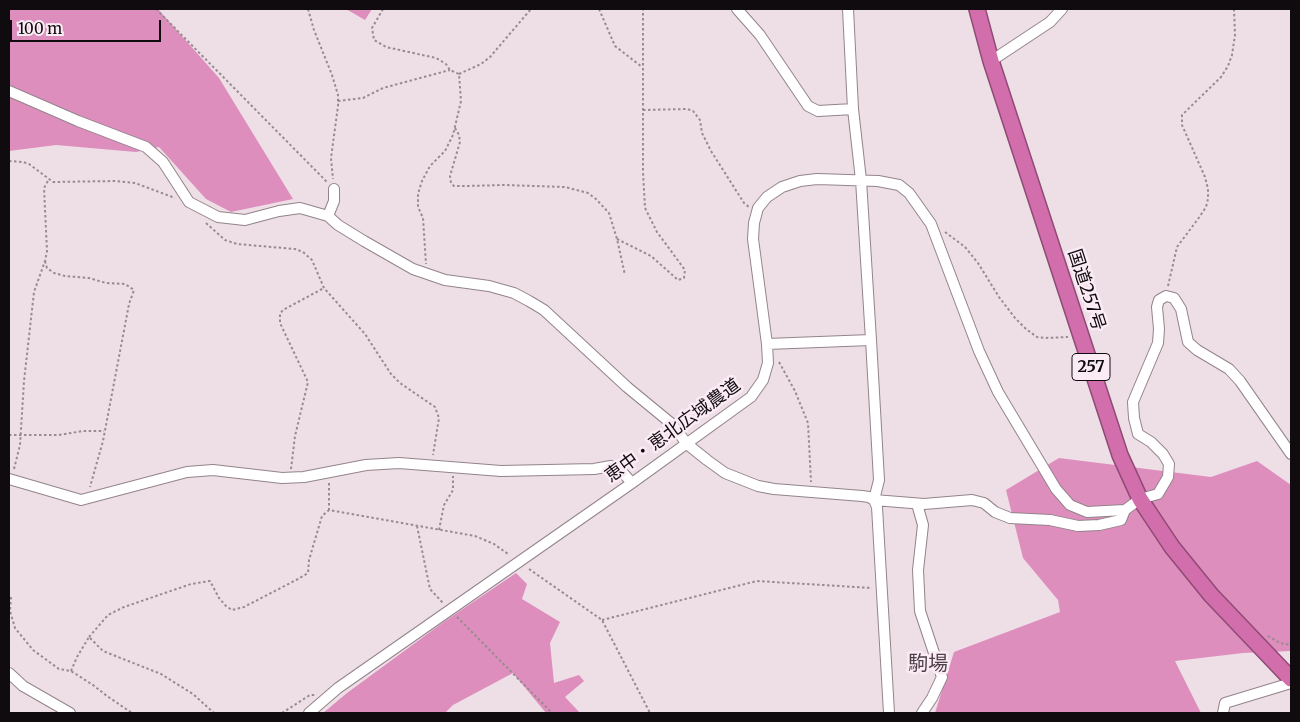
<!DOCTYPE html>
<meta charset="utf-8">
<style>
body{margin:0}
#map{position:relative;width:1300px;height:722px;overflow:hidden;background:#eedee6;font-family:Merriweather,serif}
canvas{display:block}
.frame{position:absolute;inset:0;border:10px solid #100b0e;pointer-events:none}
.scale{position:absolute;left:10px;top:20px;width:151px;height:22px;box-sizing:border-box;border:2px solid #100b0e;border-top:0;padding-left:6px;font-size:15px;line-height:18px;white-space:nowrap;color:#100b0e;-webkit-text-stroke:4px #fbebf4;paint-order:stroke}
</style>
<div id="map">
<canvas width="1300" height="722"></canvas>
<div class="frame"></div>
<div class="scale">100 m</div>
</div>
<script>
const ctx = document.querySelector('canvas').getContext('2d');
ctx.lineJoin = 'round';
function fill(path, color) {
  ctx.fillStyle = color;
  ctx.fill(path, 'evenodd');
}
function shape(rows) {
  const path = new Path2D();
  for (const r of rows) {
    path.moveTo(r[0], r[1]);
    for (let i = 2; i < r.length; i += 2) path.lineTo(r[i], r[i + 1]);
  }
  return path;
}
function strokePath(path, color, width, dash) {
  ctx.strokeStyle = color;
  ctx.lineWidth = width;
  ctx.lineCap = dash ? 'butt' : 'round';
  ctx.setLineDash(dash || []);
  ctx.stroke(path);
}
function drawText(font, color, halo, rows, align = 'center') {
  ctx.font = font + ' Merriweather,"Noto Sans JP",serif';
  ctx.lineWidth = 5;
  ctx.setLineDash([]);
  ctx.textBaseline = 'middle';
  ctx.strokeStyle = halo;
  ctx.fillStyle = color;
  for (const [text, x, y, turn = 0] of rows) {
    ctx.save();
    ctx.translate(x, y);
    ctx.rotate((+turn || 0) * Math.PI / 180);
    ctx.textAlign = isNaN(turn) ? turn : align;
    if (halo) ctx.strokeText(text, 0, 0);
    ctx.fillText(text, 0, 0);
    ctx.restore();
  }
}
const forest = shape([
 [9,9,158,9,219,78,293,199,231,212,206,199,159,147,136,152,56,145,9,151],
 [346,9,372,9,365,20],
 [1059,458,1211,477,1257,461,1291,485,1291,651,1243,653,1175,661,1201,713,935,713,954,652,1060,612,1058,600,1023,558,1006,490],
 [516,573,527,584,522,599,560,622,550,643,554,683,579,675,584,681,565,697,580,713,546,713,513,673,453,705,445,713,323,713,347,693,445,621]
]);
const path = shape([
 [156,9,327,182],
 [308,9,314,30,332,75,338,95,338,106,331,158,333,179],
 [383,9,372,28,374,40,386,47,436,58,446,64,450,70,459,74,461,101,453,135,445,151,430,166,422,181,418,194,418,207,423,218,426,264],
 [599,9,615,46,642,67],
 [459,74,481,64,490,57,531,9],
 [338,101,363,98,383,88,450,70],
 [643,110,687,109,693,111,700,120,702,133,711,151,744,203,749,207],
 [455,128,459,135,460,142,450,176,451,183,454,186,466,186,504,185,565,187,588,193,596,199,609,213,617,239,625,275],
 [9,161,23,162,29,164,53,182,116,181,135,183,175,198],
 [206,223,225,240,237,244,295,249,303,252,312,260,324,288,365,334,391,374,400,383,435,407,439,418,433,455],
 [945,232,965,247,978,263,999,297,1015,318,1026,329,1037,337,1045,338,1068,337],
 [617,239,651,256,678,280,684,278,685,270,657,232,645,208,643,172,643,9],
 [45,261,47,268,54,273,65,276,89,278,106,283,125,284,134,290,129,304,103,441,90,487],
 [1168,286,1177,247,1198,219,1206,207,1208,199,1208,189,1205,177,1182,125,1182,115,1221,77,1228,66,1232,55,1235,35,1234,9],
 [779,362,795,391,808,423,811,482],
 [9,435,59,435,83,431,104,431],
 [14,469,20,445,24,381,34,292,45,261,47,251,44,188,49,179],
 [291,469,295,436,308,382,280,323,280,314,283,310,324,288],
 [329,483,329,510,475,536,494,544,508,554],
 [417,526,430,589,443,603],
 [439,530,444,505,453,490,453,476],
 [529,569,602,620,650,713],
 [11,597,10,611,15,628,33,650,59,669,71,671,93,685,107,696,132,713],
 [457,617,552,713],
 [602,620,757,581,872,588],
 [1268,636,1280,643,1291,645],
 [89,637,108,615,124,607,191,584,210,581,219,598,226,606,232,610,244,607,298,579,308,573,309,560,322,516,329,510],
 [71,671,77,657,89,637,103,651,161,674,193,694,214,713],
 [282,713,310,695,315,695]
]);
const minor = shape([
 [737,9,760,35,808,106,818,111,853,109],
 [848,9,853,109,861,180,871,340,879,480,874,500,877,507,889,713],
 [991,61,1050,22,1062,9],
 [9,91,78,121,146,147,163,162,189,202,218,217,245,220,279,211,300,208,328,216,338,225,364,241,413,269,445,280,489,286,514,293,529,301,544,310,627,387,672,424,687,444,707,460,725,473,758,486,774,489,862,496,869,497,874,500,924,504,972,500,984,503,995,512,1010,518,1050,520,1078,526,1099,525,1121,520,1125,510,1140,499,1158,494,1168,477,1169,464,1163,454,1151,442,1138,434,1134,418,1133,402,1158,343,1159,329,1157,307,1159,300,1166,296,1174,298,1181,309,1188,342,1197,350,1229,369,1240,381,1291,454],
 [328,216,334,201,334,189],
 [767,344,871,340],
 [9,479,81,500,187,472,213,470,282,478,304,477,366,465,399,463,501,471,594,469,611,466,623,473,632,483],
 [917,504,923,525,918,570,920,611,942,677,932,698,922,713],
 [9,673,23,686,70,713],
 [309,713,338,688,632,483,751,397,763,380,768,363,767,344,753,239,754,223,758,208,767,197,782,187,800,181,817,179,878,181,899,185,909,193,931,224,979,351,998,392,1056,489,1070,505,1087,512,1125,510],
 [1223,713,1225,703,1291,683]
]);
const highway = shape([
 [977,9,991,61,1120,455,1140,499,1172,547,1211,595,1291,679]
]);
const shields = [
 [1091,367,38]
];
const shieldNames = [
 ["257",1091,367]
];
const streetNames = [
 ["国道257号",1086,290,72],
 ["恵中・恵北広域農道",673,431,-36]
];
const quarterNames = [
 ["駒場",928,664]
];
fill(forest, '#de8ebd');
strokePath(minor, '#93848c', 12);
strokePath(highway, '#8e4b75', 18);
strokePath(path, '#968b91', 2, [2.5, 2.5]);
strokePath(minor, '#fff', 10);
strokePath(highway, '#d26eac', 15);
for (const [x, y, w] of shields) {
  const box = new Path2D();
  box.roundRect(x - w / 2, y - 13.5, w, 27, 4);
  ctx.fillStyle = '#fbebf4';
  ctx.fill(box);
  strokePath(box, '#100b0e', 1);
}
drawText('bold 16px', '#100b0e', null, shieldNames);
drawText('18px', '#100b0e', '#fbebf4', streetNames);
drawText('20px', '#4d4047', '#fbebf4', quarterNames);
</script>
